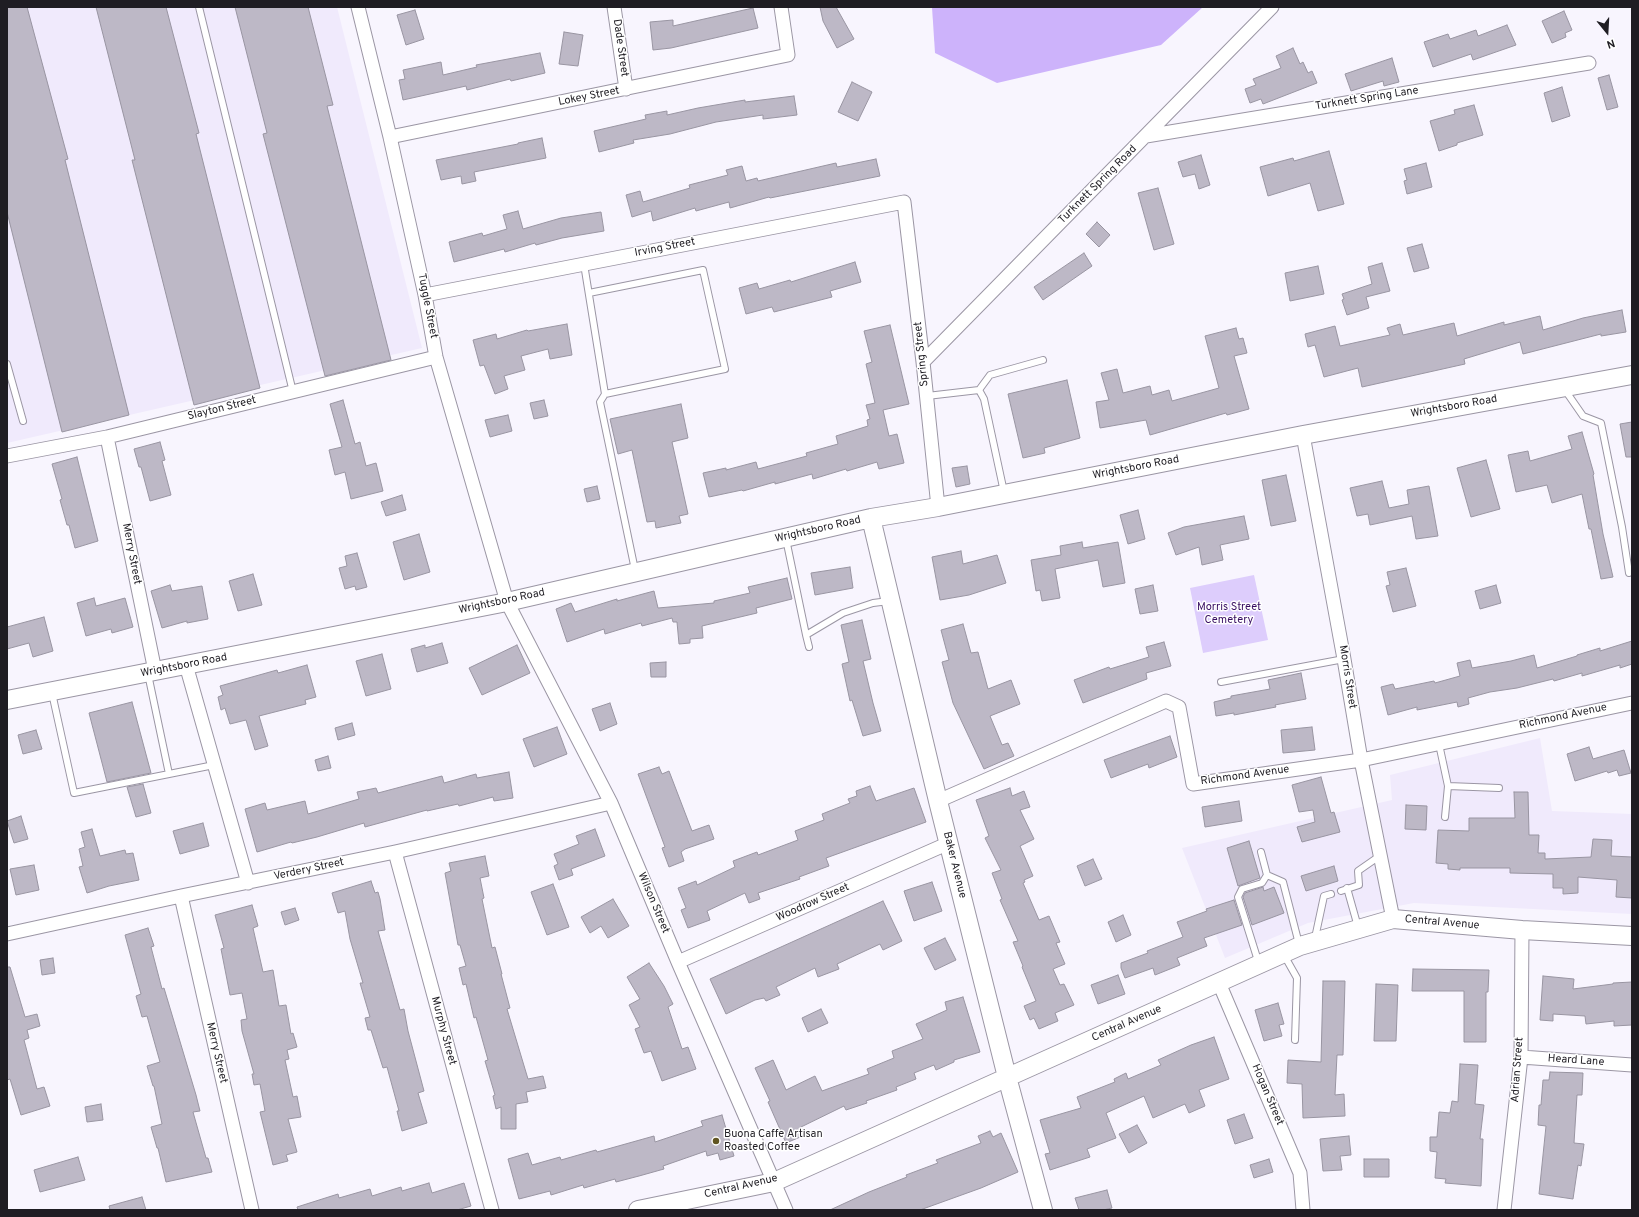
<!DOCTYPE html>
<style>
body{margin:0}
#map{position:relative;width:1639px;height:1217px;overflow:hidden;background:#f8f5fe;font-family:Overpass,sans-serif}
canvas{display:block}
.frame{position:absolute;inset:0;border:8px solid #1f1d23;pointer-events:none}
.north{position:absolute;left:1587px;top:12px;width:40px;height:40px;-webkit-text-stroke:3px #fff;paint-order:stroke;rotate:162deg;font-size:11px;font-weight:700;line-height:16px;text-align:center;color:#1f1d23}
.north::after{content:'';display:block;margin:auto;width:14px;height:18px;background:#1f1d23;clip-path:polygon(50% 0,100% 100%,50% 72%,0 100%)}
</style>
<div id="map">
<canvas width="1639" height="1217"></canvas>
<div class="frame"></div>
<div class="north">N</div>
</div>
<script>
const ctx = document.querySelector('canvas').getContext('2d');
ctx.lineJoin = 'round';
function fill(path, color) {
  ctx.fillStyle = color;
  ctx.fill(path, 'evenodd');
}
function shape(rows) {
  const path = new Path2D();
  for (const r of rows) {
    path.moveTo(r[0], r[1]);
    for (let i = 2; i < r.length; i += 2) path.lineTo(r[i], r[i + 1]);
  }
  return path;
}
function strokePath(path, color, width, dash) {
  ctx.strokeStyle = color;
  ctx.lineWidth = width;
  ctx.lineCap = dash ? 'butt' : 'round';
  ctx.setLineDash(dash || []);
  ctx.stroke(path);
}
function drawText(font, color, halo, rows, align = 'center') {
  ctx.font = font + ' Overpass,sans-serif';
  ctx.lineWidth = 3;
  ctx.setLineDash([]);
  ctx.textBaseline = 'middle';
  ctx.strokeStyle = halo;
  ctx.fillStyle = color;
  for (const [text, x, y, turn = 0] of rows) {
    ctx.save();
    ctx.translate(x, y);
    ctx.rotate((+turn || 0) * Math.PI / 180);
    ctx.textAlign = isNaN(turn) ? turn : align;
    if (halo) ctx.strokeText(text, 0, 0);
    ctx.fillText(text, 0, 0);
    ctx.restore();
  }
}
const built = shape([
 [7,7,337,7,422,348,7,443],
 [1540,738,1552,811,1632,814,1632,914,1414,903,1308,923,1225,958,1182,848,1392,800,1390,775]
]);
const green = shape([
 [1254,575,1268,640,1203,653,1190,588]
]);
const water = shape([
 [932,7,1203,7,1161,45,997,83,935,53]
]);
const building = shape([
 [7,7,27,7,68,159,65,160,129,415,62,432,7,212,7,7],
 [96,7,166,7,199,133,196,134,260,388,194,405,132,160,135,160,96,7],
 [235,7,308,7,333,105,327,106,391,360,325,376,263,134,267,133,235,7],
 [820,7,836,7,854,39,837,48,823,21,820,7],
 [753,8,758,28,671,48,653,50,650,22,673,20,673,26,753,8],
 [415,10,424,39,406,45,397,15,415,10],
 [1564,11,1572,30,1565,33,1566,37,1552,43,1542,21,1564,11],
 [1507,25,1516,45,1473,60,1471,54,1433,67,1424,42,1448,34,1450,39,1476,30,1478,36,1507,25],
 [564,32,583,35,578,66,559,64,564,32],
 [1293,48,1300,64,1303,62,1308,73,1312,71,1317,83,1263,104,1261,99,1250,103,1245,89,1256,85,1253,79,1281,68,1276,56,1293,48],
 [540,53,545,73,511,81,510,79,467,90,466,86,403,100,399,80,405,79,403,70,441,62,443,75,477,67,476,65,540,53],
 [1392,58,1399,82,1384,86,1383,81,1351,91,1345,74,1392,58],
 [1609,75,1618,107,1607,110,1598,78,1609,75],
 [852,82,872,92,858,121,838,112,852,82],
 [1562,87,1570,116,1552,122,1544,93,1562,87],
 [794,96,797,115,763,119,763,115,716,122,670,134,633,140,634,143,599,152,594,131,646,119,645,115,667,111,667,115,698,108,745,100,745,102,794,96],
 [1474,105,1483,135,1457,143,1457,145,1439,151,1430,121,1455,114,1454,110,1474,105],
 [542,138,546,158,474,172,476,181,462,184,461,176,441,180,436,160,518,144,518,143,542,138],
 [1329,151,1344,204,1318,211,1310,183,1268,196,1260,167,1293,158,1294,161,1329,151],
 [1201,155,1210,185,1199,189,1195,174,1183,177,1178,162,1201,155],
 [876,159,880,176,770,198,769,197,730,208,729,202,696,211,695,208,653,221,651,211,632,217,626,195,640,191,643,202,690,188,689,185,728,175,726,170,742,166,746,181,757,178,758,181,836,163,837,167,876,159],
 [1426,163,1432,187,1407,194,1404,181,1407,180,1404,169,1426,163],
 [1158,188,1174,244,1154,250,1138,193,1158,188],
 [518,211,523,229,561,218,601,212,604,231,562,238,536,245,535,243,505,252,504,249,454,262,449,242,482,233,483,236,507,229,503,215,518,211],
 [1097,222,1110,235,1099,247,1086,234,1097,222],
 [1422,244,1429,268,1414,272,1407,248,1422,244],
 [1084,253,1092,266,1043,300,1034,287,1084,253],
 [855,262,861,282,830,291,832,297,774,312,772,307,746,314,739,288,757,283,759,289,790,280,791,282,855,262],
 [1382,263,1390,291,1366,297,1369,308,1347,315,1342,300,1344,299,1342,294,1372,284,1368,267,1382,263],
 [1318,266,1324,294,1290,301,1285,273,1318,266],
 [1622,310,1626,332,1601,336,1601,334,1523,354,1520,342,1464,359,1465,364,1362,387,1358,368,1324,377,1315,345,1308,347,1305,334,1335,326,1340,346,1390,335,1387,328,1400,324,1403,335,1454,323,1457,336,1504,322,1504,325,1540,316,1543,330,1583,318,1622,310],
 [567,324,572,355,550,359,548,349,521,356,525,370,504,376,508,389,495,394,484,365,480,366,473,340,496,334,497,339,527,330,528,331,567,324],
 [890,325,909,404,883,410,889,436,897,434,904,463,879,469,877,462,847,471,846,469,813,479,812,474,775,484,775,482,743,491,742,490,709,497,703,473,726,468,726,470,756,462,758,469,807,456,806,453,838,444,836,436,868,426,867,420,870,419,866,405,875,403,866,364,872,362,864,331,890,325],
 [1236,328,1239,339,1243,338,1247,353,1234,356,1249,409,1227,415,1226,413,1150,435,1146,420,1100,428,1096,402,1109,400,1101,373,1117,369,1123,393,1150,386,1152,395,1169,390,1172,401,1219,388,1205,336,1236,328],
 [1067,380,1080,438,1044,448,1045,453,1023,458,1008,394,1067,380],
 [343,400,355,444,360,442,366,466,376,463,383,491,351,499,345,472,335,475,329,450,342,447,330,404,343,400],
 [544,400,548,416,534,419,530,403,544,400],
 [681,404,688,438,672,442,688,514,679,516,681,523,656,528,655,521,647,522,632,450,618,454,610,419,681,404],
 [508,415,512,431,490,437,485,420,508,415],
 [1632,422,1632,457,1626,457,1620,424,1632,422],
 [1582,432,1594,474,1593,475,1603,534,1613,577,1601,579,1591,529,1589,529,1582,494,1552,503,1547,485,1516,492,1508,455,1528,451,1530,461,1572,449,1568,436,1582,432],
 [160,442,165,460,162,461,171,495,150,501,141,467,139,467,134,449,160,442],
 [77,457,98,541,75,548,69,525,67,525,60,500,62,499,52,464,77,457],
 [1486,460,1500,509,1471,517,1457,468,1486,460],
 [967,466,970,484,956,487,952,468,967,466],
 [1286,475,1296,521,1271,526,1262,480,1286,475],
 [1382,481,1389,508,1409,504,1407,490,1429,486,1438,536,1416,539,1412,516,1370,525,1368,514,1357,516,1350,488,1382,481],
 [597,486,600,499,587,502,584,489,597,486],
 [402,495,406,510,386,516,381,502,402,495],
 [1138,510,1145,539,1128,544,1120,515,1138,510],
 [1244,516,1249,539,1220,545,1223,560,1202,565,1199,547,1176,555,1168,533,1184,527,1244,516],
 [419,534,430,572,404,580,393,542,419,534],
 [1082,542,1083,548,1118,542,1125,583,1103,587,1098,560,1055,569,1060,598,1042,601,1040,590,1036,591,1031,560,1061,555,1060,546,1082,542],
 [961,551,963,564,997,555,1006,583,969,595,940,600,932,557,961,551],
 [357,553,367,587,356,590,355,586,345,589,339,568,347,566,345,556,357,553],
 [850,567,853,588,815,595,811,573,850,567],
 [1406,568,1416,606,1393,612,1386,586,1390,585,1387,572,1406,568],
 [253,574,262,605,238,611,229,581,253,574],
 [787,578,792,599,756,608,757,613,702,626,703,638,690,639,690,643,679,644,677,622,673,622,672,618,642,626,641,623,605,634,604,629,567,642,556,609,571,603,575,612,617,599,617,601,654,591,658,608,714,603,714,601,750,593,748,587,787,578],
 [170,585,172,591,202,586,208,619,187,623,187,621,162,628,151,591,170,585],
 [1153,585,1158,611,1140,614,1135,589,1153,585],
 [1496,585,1501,603,1480,609,1475,591,1496,585],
 [94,598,96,606,125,598,133,627,112,633,111,629,86,636,77,603,94,598],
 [44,617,53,651,33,657,29,643,7,649,7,627,44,617],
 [862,620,871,659,863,661,873,703,881,731,863,736,852,700,850,701,842,664,849,662,841,625,862,620],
 [963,624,971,653,978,652,988,689,1011,680,1020,704,990,716,1002,745,1008,743,1014,756,984,769,953,703,942,662,949,660,941,630,963,624],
 [1632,641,1632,664,1620,668,1620,665,1582,676,1582,673,1554,681,1553,679,1517,688,1490,692,1468,698,1469,704,1458,707,1457,702,1417,710,1417,707,1388,715,1381,687,1393,684,1395,689,1434,681,1435,683,1460,676,1457,663,1470,660,1472,668,1511,661,1534,655,1537,668,1577,656,1577,655,1600,648,1600,651,1632,641],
 [1164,642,1171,666,1146,673,1147,679,1083,703,1074,680,1109,667,1110,669,1149,657,1146,647,1164,642],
 [442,643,448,663,417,672,411,649,425,645,425,648,442,643],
 [517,645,530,673,482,695,469,668,517,645],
 [382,654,391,689,366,696,356,661,382,654],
 [666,662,666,677,651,677,650,663,666,662],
 [307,665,316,697,305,700,306,704,259,716,268,746,255,750,246,720,230,724,225,708,221,710,218,697,223,695,220,686,277,670,278,673,307,665],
 [1301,673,1306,699,1275,705,1276,707,1234,715,1234,713,1216,716,1214,702,1231,698,1231,696,1270,689,1268,680,1301,673],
 [132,702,151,773,107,782,89,713,132,702],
 [610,703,617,724,600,731,592,709,610,703],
 [352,723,355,735,338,740,335,728,352,723],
 [557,727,567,754,534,767,523,739,557,727],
 [1312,727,1315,750,1283,753,1281,730,1312,727],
 [36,730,42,749,23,754,18,735,36,730],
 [1170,736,1177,757,1149,768,1148,764,1111,778,1104,760,1170,736],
 [1589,747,1593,759,1624,750,1631,773,1619,776,1617,770,1608,773,1607,771,1575,781,1567,754,1589,747],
 [328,756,331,768,318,771,315,760,328,756],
 [659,767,662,774,669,771,692,831,709,825,714,839,685,849,681,852,684,861,669,867,662,848,665,847,638,774,659,767],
 [509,772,513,798,494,801,493,797,459,806,458,804,427,811,427,810,365,827,364,823,317,837,292,843,291,842,257,852,245,809,265,803,267,810,305,801,308,814,359,799,357,792,376,788,378,793,442,776,444,783,476,774,477,778,509,772],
 [1321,777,1331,813,1334,812,1340,832,1302,842,1297,827,1315,822,1313,810,1299,812,1292,785,1321,777],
 [143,784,151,813,136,817,127,787,143,784],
 [870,786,876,801,914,788,926,822,826,858,829,866,799,877,800,879,758,893,760,899,749,903,745,893,707,911,710,920,688,928,681,910,686,908,678,888,696,881,697,885,735,867,733,861,757,852,758,855,798,840,795,831,824,820,822,814,850,803,848,799,857,796,856,791,870,786],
 [1010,788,1012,796,1024,791,1030,807,1020,810,1034,839,1020,846,1033,876,1024,880,1025,882,1023,883,1039,920,1049,916,1060,942,1056,943,1065,964,1053,969,1060,985,1064,984,1074,1005,1055,1013,1058,1021,1039,1029,1034,1018,1030,1020,1024,1006,1036,1001,1022,967,1023,966,1013,942,1018,941,1000,900,1002,899,992,873,1001,870,985,838,989,836,976,800,1010,788],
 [1514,792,1528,792,1529,835,1539,835,1538,853,1545,853,1545,859,1591,857,1593,839,1612,840,1611,856,1632,857,1632,898,1616,897,1617,880,1578,877,1578,893,1563,894,1563,888,1553,888,1553,874,1510,873,1510,868,1460,868,1460,870,1448,869,1448,864,1436,863,1438,830,1469,831,1469,818,1515,818,1514,792],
 [1239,801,1242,821,1205,827,1202,807,1239,801],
 [1406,805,1427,806,1426,830,1405,829,1406,805],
 [21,816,28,839,14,843,7,821,21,816],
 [203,823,209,846,180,854,173,831,203,823],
 [92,829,100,856,125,850,126,854,133,853,139,880,109,886,87,893,79,867,83,866,79,849,85,847,81,832,92,829],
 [595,829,605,856,571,869,573,875,559,880,554,866,558,864,554,854,579,844,576,836,595,829],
 [1249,841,1260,878,1238,886,1227,848,1249,841],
 [485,856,489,876,480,878,484,898,482,899,492,948,495,947,502,974,501,974,510,1008,507,1009,528,1079,543,1076,546,1088,526,1092,528,1102,516,1104,516,1129,501,1129,501,1107,496,1109,493,1096,495,1095,485,1061,488,1060,476,1017,474,1018,466,984,463,985,459,968,466,966,460,945,458,945,445,873,451,871,449,863,485,856],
 [1093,859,1102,879,1085,886,1077,866,1093,859],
 [34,865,39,890,16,895,10,869,34,865],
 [1334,866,1338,881,1306,891,1301,876,1334,866],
 [371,881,375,893,378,892,380,899,385,930,378,931,400,1010,404,1009,408,1031,424,1091,418,1093,427,1123,402,1131,397,1111,399,1111,387,1067,383,1068,371,1030,368,1030,365,1018,370,1017,360,983,363,983,350,939,345,911,338,913,332,893,371,881],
 [932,882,942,911,914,921,904,891,932,882],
 [553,884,569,927,547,935,531,892,553,884],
 [1263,887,1264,891,1274,887,1284,913,1252,925,1243,897,1245,893,1263,887],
 [613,899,629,926,608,938,601,926,590,933,581,917,613,899],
 [1234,900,1242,925,1204,938,1207,946,1177,958,1180,965,1155,975,1153,968,1125,978,1121,968,1121,963,1148,953,1147,951,1183,937,1177,922,1207,911,1206,909,1234,900],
 [883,901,902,941,883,950,880,944,837,964,839,969,818,977,815,968,776,987,780,995,766,1001,764,998,755,1000,726,1014,710,979,883,901],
 [252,905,258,926,253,928,263,972,273,970,279,1006,286,1005,291,1034,293,1033,297,1047,287,1050,289,1059,285,1060,293,1097,297,1096,301,1117,288,1119,297,1152,286,1155,288,1161,273,1165,260,1112,265,1111,260,1084,254,1085,252,1074,254,1074,242,1031,241,1020,247,1019,242,993,230,995,221,949,224,948,215,915,252,905],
 [295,908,299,920,285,925,281,912,295,908],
 [1123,915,1131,935,1116,942,1108,922,1123,915],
 [148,928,154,946,151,947,162,989,164,988,196,1095,200,1111,193,1112,206,1158,208,1158,212,1172,166,1182,158,1148,157,1148,151,1127,162,1124,154,1086,153,1086,147,1066,160,1062,147,1016,142,1017,136,996,141,994,125,935,148,928],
 [945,938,956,960,935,970,924,948,945,938],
 [53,958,55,973,42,975,40,960,53,958],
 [649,963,664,986,673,1004,668,1007,682,1049,688,1047,696,1069,662,1081,651,1051,644,1053,635,1029,640,1027,629,1005,640,999,627,977,649,963],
 [7,967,10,967,25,1017,37,1014,40,1026,27,1030,29,1038,24,1040,37,1089,44,1087,50,1106,21,1115,10,1079,7,1080,7,967],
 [1413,969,1489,970,1488,992,1486,992,1486,1042,1464,1042,1464,991,1412,991,1413,969],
 [1118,975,1125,994,1098,1004,1091,985,1118,975],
 [1543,976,1574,979,1573,989,1613,984,1613,983,1632,982,1632,1025,1614,1026,1614,1021,1586,1024,1585,1016,1553,1014,1553,1021,1540,1020,1543,976],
 [1323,981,1345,981,1343,1055,1337,1055,1335,1095,1344,1094,1345,1116,1303,1118,1302,1084,1287,1083,1288,1060,1321,1062,1323,981],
 [1376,984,1398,985,1396,1041,1374,1041,1376,984],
 [963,997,980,1052,954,1060,954,1062,936,1070,934,1065,914,1073,916,1079,896,1087,897,1090,866,1101,867,1103,846,1110,844,1106,801,1127,805,1135,786,1143,768,1102,770,1101,755,1068,773,1060,786,1090,815,1076,822,1091,869,1074,867,1069,894,1058,892,1051,923,1039,916,1024,947,1010,945,1002,963,997],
 [1278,1003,1284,1024,1279,1025,1282,1036,1264,1041,1255,1010,1278,1003],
 [821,1009,828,1023,808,1032,802,1018,821,1009],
 [1214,1037,1229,1079,1199,1090,1205,1106,1189,1113,1185,1104,1153,1118,1144,1096,1106,1113,1116,1138,1087,1149,1090,1157,1050,1170,1045,1154,1050,1153,1040,1120,1081,1108,1077,1097,1115,1082,1114,1079,1126,1073,1128,1079,1161,1065,1158,1060,1191,1045,1214,1037],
 [1460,1064,1478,1065,1475,1104,1484,1105,1480,1139,1483,1139,1481,1186,1445,1183,1446,1179,1435,1178,1437,1152,1430,1151,1430,1137,1437,1137,1439,1112,1450,1113,1452,1101,1458,1102,1460,1064],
 [1550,1072,1583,1073,1582,1095,1577,1095,1574,1143,1584,1144,1581,1166,1578,1165,1573,1199,1539,1194,1546,1126,1538,1125,1539,1105,1541,1105,1543,1080,1549,1080,1550,1072],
 [101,1104,103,1120,87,1122,85,1107,101,1104],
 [1244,1114,1253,1138,1235,1144,1227,1120,1244,1114],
 [722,1115,734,1156,720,1160,718,1153,707,1156,706,1151,663,1166,664,1169,639,1176,616,1182,615,1179,584,1188,583,1185,551,1195,550,1191,519,1199,508,1159,528,1153,532,1165,560,1157,561,1160,596,1150,597,1152,654,1136,655,1142,703,1126,701,1121,722,1115],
 [1137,1125,1147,1143,1129,1153,1119,1134,1137,1125],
 [990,1131,993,1137,1001,1133,1018,1172,981,1188,920,1210,830,1210,869,1192,907,1177,906,1175,938,1163,936,1160,981,1143,978,1136,990,1131],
 [1349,1136,1351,1155,1340,1156,1342,1170,1323,1171,1320,1139,1349,1136],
 [78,1157,85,1180,40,1192,34,1170,78,1157],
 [1269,1159,1273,1172,1254,1178,1250,1165,1269,1159],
 [1364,1159,1389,1159,1389,1177,1364,1177,1364,1159],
 [429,1183,432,1193,464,1183,471,1206,457,1210,298,1210,297,1207,338,1194,339,1198,370,1189,372,1196,401,1187,402,1191,429,1183],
 [1107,1190,1112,1208,1103,1210,1079,1210,1075,1198,1107,1190],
 [142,1197,146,1210,110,1210,109,1206,142,1197]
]);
const lane = shape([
 [199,7,293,392],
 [584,264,605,394,600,402,635,570],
 [589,293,703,270,725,369,605,394],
 [7,364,23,421],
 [979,390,984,399,1004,492],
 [1565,390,1583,416,1601,423,1622,527,1629,573],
 [927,396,979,390,990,375,1043,360],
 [786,539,806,635],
 [809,647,806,635,843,613,873,603,889,601],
 [148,674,169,774],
 [1221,682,1344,659],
 [52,693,74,793,214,765],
 [1439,744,1448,786,1445,817],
 [1448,786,1499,788],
 [1261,852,1267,875,1283,882,1299,944],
 [1347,888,1358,927],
 [1341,891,1359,885,1358,871,1381,855],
 [1315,938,1324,896,1331,894],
 [1284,955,1297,978,1295,1040],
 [1259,964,1238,897,1242,889,1262,883,1267,875]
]);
const street = shape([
 [358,7,390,137,425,295,436,357,507,602,611,803,678,962,786,1210],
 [614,7,626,89],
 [1146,136,1589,63],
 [390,137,788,55,781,7],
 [425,295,904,202,923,362,938,507],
 [923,362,1272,7],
 [1303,435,1344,659,1361,760,1393,919],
 [107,437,155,671],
 [7,456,107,437,436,357],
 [186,665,248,883],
 [938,801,1166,701,1179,707,1193,784,1361,760,1632,703],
 [395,852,492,1210],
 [181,896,252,1210],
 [7,934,181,896,395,852,611,803],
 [678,962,949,843],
 [1219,983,1300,1173,1303,1210],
 [1521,1057,1632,1065],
 [1504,1210,1521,1057,1522,930]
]);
const secondary = shape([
 [871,518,938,801,1007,1077,1043,1210],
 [7,700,507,602,871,518,938,507,1303,435,1632,375],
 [638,1210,774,1182,1300,946,1393,919,1522,930,1632,936]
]);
const markers = [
 [716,1141,4,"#615522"]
];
const streetNames = [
 ["Dade Street",620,48,82],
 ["Lokey Street",589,97,-11],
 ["Turknett Spring Lane",1367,99,-9],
 ["Turknett Spring Road",1098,185,-45],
 ["Irving Street",665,248,-11],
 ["Tuggle Street",427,306,79],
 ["Spring Street",922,354,-96],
 ["Wrightsboro Road",1454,407,-10],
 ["Slayton Street",222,409,-14],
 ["Wrightsboro Road",1136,468,-11],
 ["Wrightsboro Road",818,530,-13],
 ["Merry Street",131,554,79],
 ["Wrightsboro Road",502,602,-12],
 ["Wrightsboro Road",184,666,-11],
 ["Morris Street",1347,677,81],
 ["Richmond Avenue",1563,717,-12],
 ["Richmond Avenue",1245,776,-8],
 ["Baker Avenue",954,865,76],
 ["Verdery Street",309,870,-12],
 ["Wilson Street",653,903,67],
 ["Woodrow Street",813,903,-24],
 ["Central Avenue",1442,923,5],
 ["Central Avenue",1127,1024,-24],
 ["Murphy Street",443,1031,75],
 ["Merry Street",216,1053,77],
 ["Heard Lane",1576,1061,4],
 ["Adrian Street",1518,1070,-86],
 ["Hogan Street",1267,1095,67],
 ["Central Avenue",741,1187,-13]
];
const parkNames = [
 ["Morris Street",1229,608],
 ["Cemetery",1229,621]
];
const poiNames = [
 ["Buona Caffe Artisan",724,1135],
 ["Roasted Coffee",724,1148]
];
fill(built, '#f0eafc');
fill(green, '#ddcdfc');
fill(water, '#cdb3fb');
fill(building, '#bdb8c6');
strokePath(building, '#9995a2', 1);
strokePath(lane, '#9b96a4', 8);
strokePath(street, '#9b96a4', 15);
strokePath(secondary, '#9b96a4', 20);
strokePath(lane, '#fff', 6);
strokePath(street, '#fff', 13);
strokePath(secondary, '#fff', 18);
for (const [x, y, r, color] of markers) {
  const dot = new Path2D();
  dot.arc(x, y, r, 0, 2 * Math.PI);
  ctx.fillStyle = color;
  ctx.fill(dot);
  strokePath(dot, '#fff', 1.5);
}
drawText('11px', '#1f1d23', '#fff', streetNames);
drawText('11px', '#370d61', '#fff', parkNames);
drawText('11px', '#1f1d23', '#fff', poiNames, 'left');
</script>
